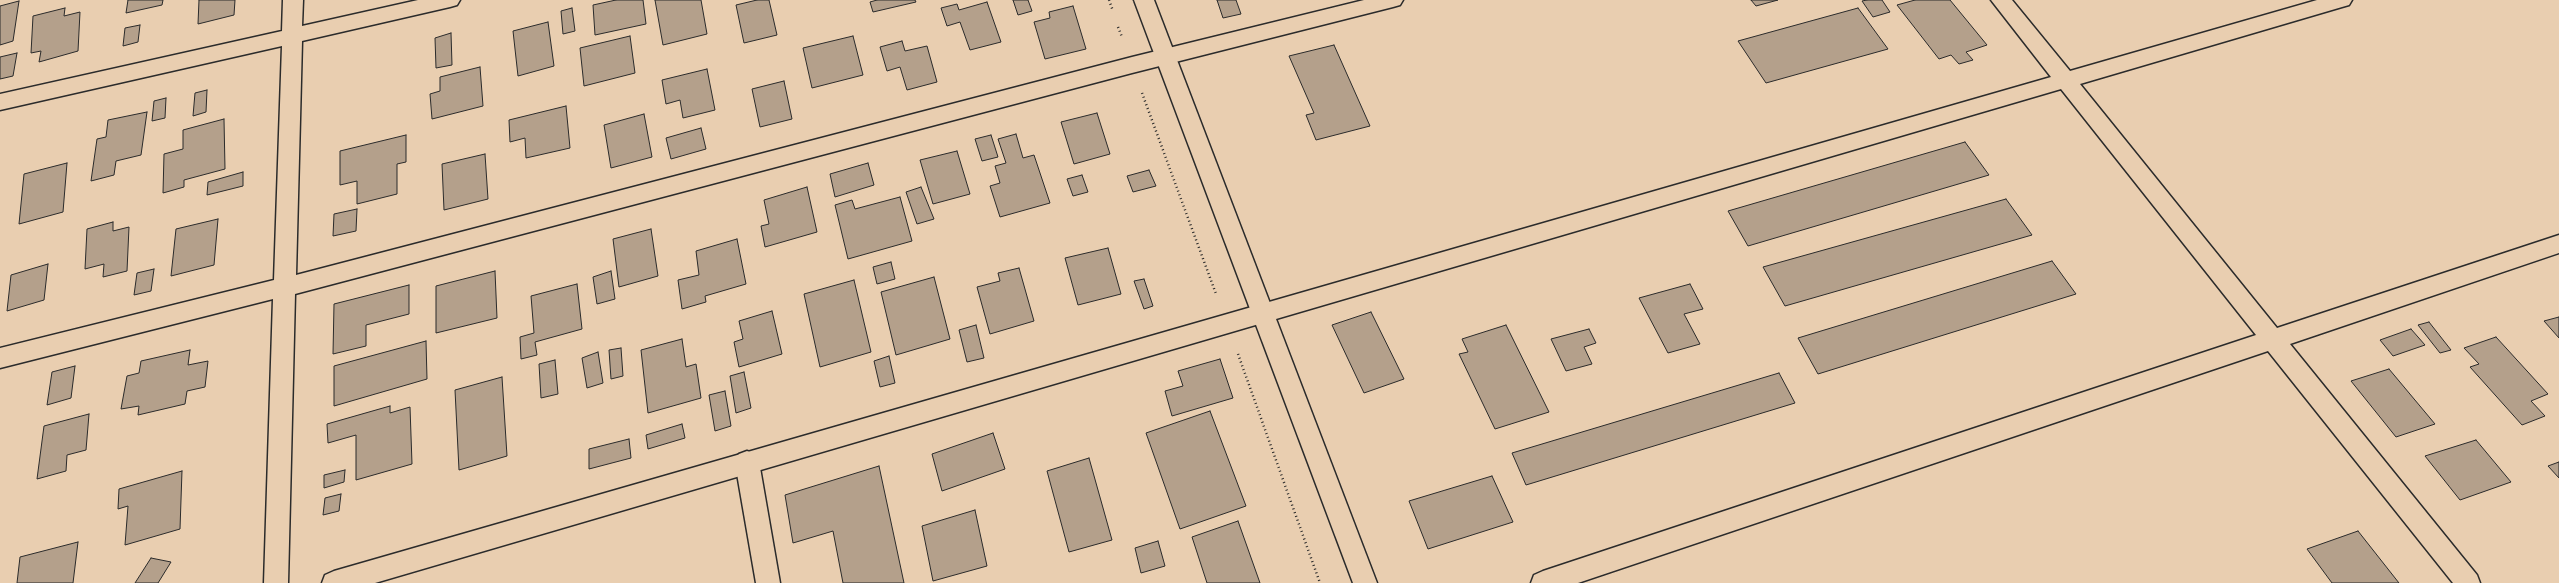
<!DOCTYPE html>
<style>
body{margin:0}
canvas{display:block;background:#e9ceb0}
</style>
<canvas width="2559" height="583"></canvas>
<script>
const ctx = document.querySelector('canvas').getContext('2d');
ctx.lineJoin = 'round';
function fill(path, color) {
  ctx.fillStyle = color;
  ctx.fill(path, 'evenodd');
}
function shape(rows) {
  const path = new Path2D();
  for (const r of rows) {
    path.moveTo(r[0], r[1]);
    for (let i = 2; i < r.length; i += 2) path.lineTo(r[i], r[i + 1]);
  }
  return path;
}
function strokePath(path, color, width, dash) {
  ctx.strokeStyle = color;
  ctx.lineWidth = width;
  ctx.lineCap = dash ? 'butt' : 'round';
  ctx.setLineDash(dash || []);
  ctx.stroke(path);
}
const building = shape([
 [128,0,163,0,162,5,126,13,128,0],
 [199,0,235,0,234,15,198,24,199,0],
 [616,0,643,0,646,24,595,35,593,5,616,0],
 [655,0,701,0,707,34,663,45,655,0],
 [757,0,769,0,777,35,744,43,736,5,757,0],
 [877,0,915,0,916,2,873,12,870,2,877,0],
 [1013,0,1028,0,1032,11,1018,15,1013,0],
 [1217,0,1236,0,1241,14,1223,18,1217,0],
 [1751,0,1778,0,1756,6,1751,0],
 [1867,0,1882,0,1890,12,1873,17,1862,1,1867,0],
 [1915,0,1950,0,1987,45,1966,52,1973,60,1959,64,1951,55,1939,59,1897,5,1915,0],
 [19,1,13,41,0,45,0,6,19,1],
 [987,2,1001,42,970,50,960,22,947,26,941,8,957,4,959,10,987,2],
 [1073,6,1086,49,1045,59,1034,22,1050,18,1049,12,1073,6],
 [65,8,64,16,80,12,78,51,39,62,41,51,31,53,33,16,65,8],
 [572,8,575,31,563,34,561,11,572,8],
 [1858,8,1888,49,1766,83,1738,41,1858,8],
 [548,22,554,66,518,76,513,31,548,22],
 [140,25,138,42,123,46,125,28,140,25],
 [451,33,452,65,436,68,435,38,451,33],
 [630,36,635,73,584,86,580,48,630,36],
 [853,36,863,75,812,88,803,48,853,36],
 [902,41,905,51,927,46,937,82,907,90,900,67,887,71,880,47,902,41],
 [1334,45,1370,126,1316,140,1306,115,1314,113,1289,56,1334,45],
 [17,53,13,76,0,79,0,57,17,53],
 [480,67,483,106,432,119,430,94,440,91,440,77,480,67],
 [707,69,715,110,683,118,680,100,666,104,662,80,707,69],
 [784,81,792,119,760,127,752,89,784,81],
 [207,90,206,112,193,116,195,93,207,90],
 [166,98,165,118,152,121,154,101,166,98],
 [566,106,570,148,526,158,525,138,510,142,509,120,566,106],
 [147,112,141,155,116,161,114,175,91,181,97,139,106,137,108,120,147,112],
 [1097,113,1110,154,1074,164,1061,122,1097,113],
 [644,114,652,157,611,168,604,125,644,114],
 [224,119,225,169,184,180,184,187,163,193,164,154,183,149,183,130,224,119],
 [701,128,706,149,671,159,666,138,701,128],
 [1016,134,1023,158,1034,155,1050,203,1000,217,990,186,1000,183,995,166,1006,163,998,139,1016,134],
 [406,135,406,162,397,164,397,194,357,204,357,181,340,185,340,151,406,135],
 [991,135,998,157,982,161,975,139,991,135],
 [1965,142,1989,175,1748,246,1728,211,1965,142],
 [957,151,970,194,933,204,920,160,957,151],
 [485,154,488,199,444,210,442,164,485,154],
 [67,163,63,212,19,224,24,174,67,163],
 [868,163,874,185,835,197,830,174,868,163],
 [1149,170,1156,186,1133,192,1127,176,1149,170],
 [243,172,243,186,207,195,208,182,243,172],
 [1082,175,1088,192,1073,196,1067,179,1082,175],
 [807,187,817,232,765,247,761,226,769,224,764,200,807,187],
 [921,187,934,219,917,224,906,192,921,187],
 [900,197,912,241,848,259,835,205,852,200,855,209,900,197],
 [2006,199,2032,235,1785,306,1763,267,2006,199],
 [357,209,356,231,333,236,334,214,357,209],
 [218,219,214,265,171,276,176,229,218,219],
 [113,222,113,231,129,227,127,271,103,277,104,264,85,269,87,229,113,222],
 [651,229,658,276,619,287,613,239,651,229],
 [737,239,746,284,705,296,706,302,682,309,678,280,699,275,696,251,737,239],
 [1108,248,1121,294,1078,305,1065,258,1108,248],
 [2052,261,2076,294,1818,374,1798,338,2052,261],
 [891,262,895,279,877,284,873,267,891,262],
 [48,264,44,300,7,311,11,275,48,264],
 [1019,268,1034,321,990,334,977,287,1000,281,998,273,1019,268],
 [154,269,151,291,134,295,137,273,154,269],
 [495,271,497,318,436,333,436,286,495,271],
 [611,271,615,299,597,304,593,277,611,271],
 [934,277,950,339,896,355,881,292,934,277],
 [1144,279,1153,306,1144,309,1134,281,1144,279],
 [854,280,871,352,820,367,804,294,854,280],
 [577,284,582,329,535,342,537,355,521,359,520,337,534,333,531,296,577,284],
 [1690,284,1703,309,1684,314,1700,344,1668,353,1639,298,1690,284],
 [409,285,409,314,366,325,366,346,333,354,334,304,409,285],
 [772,311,782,354,739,367,734,342,743,339,739,321,772,311],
 [1371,312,1404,379,1364,393,1332,325,1371,312],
 [2559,317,2559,338,2544,321,2559,317],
 [2429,322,2451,350,2440,353,2418,325,2429,322],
 [976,325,984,358,967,362,959,330,976,325],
 [1506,325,1549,412,1495,429,1459,354,1468,352,1462,339,1506,325],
 [1589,329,1596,343,1584,347,1592,364,1566,371,1551,339,1589,329],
 [2411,329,2425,345,2393,356,2380,340,2411,329],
 [2496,337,2548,394,2531,401,2545,416,2522,425,2470,367,2479,364,2464,348,2496,337],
 [682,339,686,367,696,364,701,398,648,413,641,350,682,339],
 [426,341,427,379,334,406,334,366,426,341],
 [621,348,623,376,611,379,609,350,621,348],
 [190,350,188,365,208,361,205,387,187,391,185,404,138,415,139,406,121,409,127,376,139,373,141,361,190,350],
 [598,352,603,383,587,388,582,358,598,352],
 [889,356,895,383,880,387,874,361,889,356],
 [1220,359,1233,398,1172,416,1165,391,1183,386,1178,371,1220,359],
 [555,360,558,394,541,398,539,364,555,360],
 [75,366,71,398,47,405,52,372,75,366],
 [2389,369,2435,424,2396,437,2351,381,2389,369],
 [744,372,751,408,736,413,730,376,744,372],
 [1779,373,1795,403,1526,485,1512,453,1779,373],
 [502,377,507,456,459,470,455,390,502,377],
 [725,391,731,426,715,431,709,395,725,391],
 [390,406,390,413,410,407,412,464,356,480,356,435,328,443,327,424,390,406],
 [1210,411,1246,506,1180,529,1146,433,1210,411],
 [89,414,86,450,67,455,66,471,37,479,44,426,89,414],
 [682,424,685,438,648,449,646,435,682,424],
 [993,433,1005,469,942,491,932,454,993,433],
 [629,439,631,458,589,469,589,449,629,439],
 [2476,440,2511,482,2460,500,2425,456,2476,440],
 [1089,458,1112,540,1069,552,1047,471,1089,458],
 [2559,462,2559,478,2548,466,2559,462],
 [879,466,904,583,843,583,833,531,793,543,785,495,879,466],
 [345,470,344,482,324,488,324,475,345,470],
 [182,471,180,529,125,545,128,506,118,509,119,489,182,471],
 [1492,476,1513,522,1428,549,1409,501,1492,476],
 [341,494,339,511,323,515,325,498,341,494],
 [975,510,987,566,933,581,922,526,975,510],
 [1238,521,1260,583,1207,583,1192,537,1238,521],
 [2358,531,2399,583,2332,583,2307,549,2358,531],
 [1158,541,1165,566,1141,573,1135,548,1158,541],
 [78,542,73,583,17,583,20,557,78,542],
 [151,558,171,562,158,583,135,583,151,558]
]);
const path = shape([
 [1109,0,1113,11],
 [1118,27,1122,37],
 [1142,93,1216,294],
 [1238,354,1320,583]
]);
const service = shape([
 [747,451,755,454,759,462,780,583,756,583,735,462,739,454,747,451]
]);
const minor = shape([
 [283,0,303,0,302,26,418,0,460,0,457,5,450,7,302,41,296,275,1132,57,1364,0,1403,0,1400,5,1393,7,1132,73,295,294,288,583,264,583,273,299,0,368,0,348,274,280,282,46,0,110,0,94,282,31,283,0],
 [1991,0,2012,0,2070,71,2317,0,2352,0,2349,5,2342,7,2080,84,2277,328,2559,235,2559,253,2290,344,2477,575,2480,583,2453,583,2268,351,1578,583,1531,583,1534,575,1543,571,2256,335,2061,89,375,583,322,583,325,575,334,571,2051,77,1991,0]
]);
const tertiary = shape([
 [1134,0,1154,0,1377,583,1353,583,1134,0]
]);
fill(building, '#b4a08b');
strokePath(building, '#2b2b2b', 1);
strokePath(service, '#2b2b2b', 3);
strokePath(minor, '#2b2b2b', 3);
strokePath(tertiary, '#2b2b2b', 3);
strokePath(path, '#2b2b2b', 2.5, [1, 3]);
fill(service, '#e9ceb0');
fill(minor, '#e9ceb0');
fill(tertiary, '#e9ceb0');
</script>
